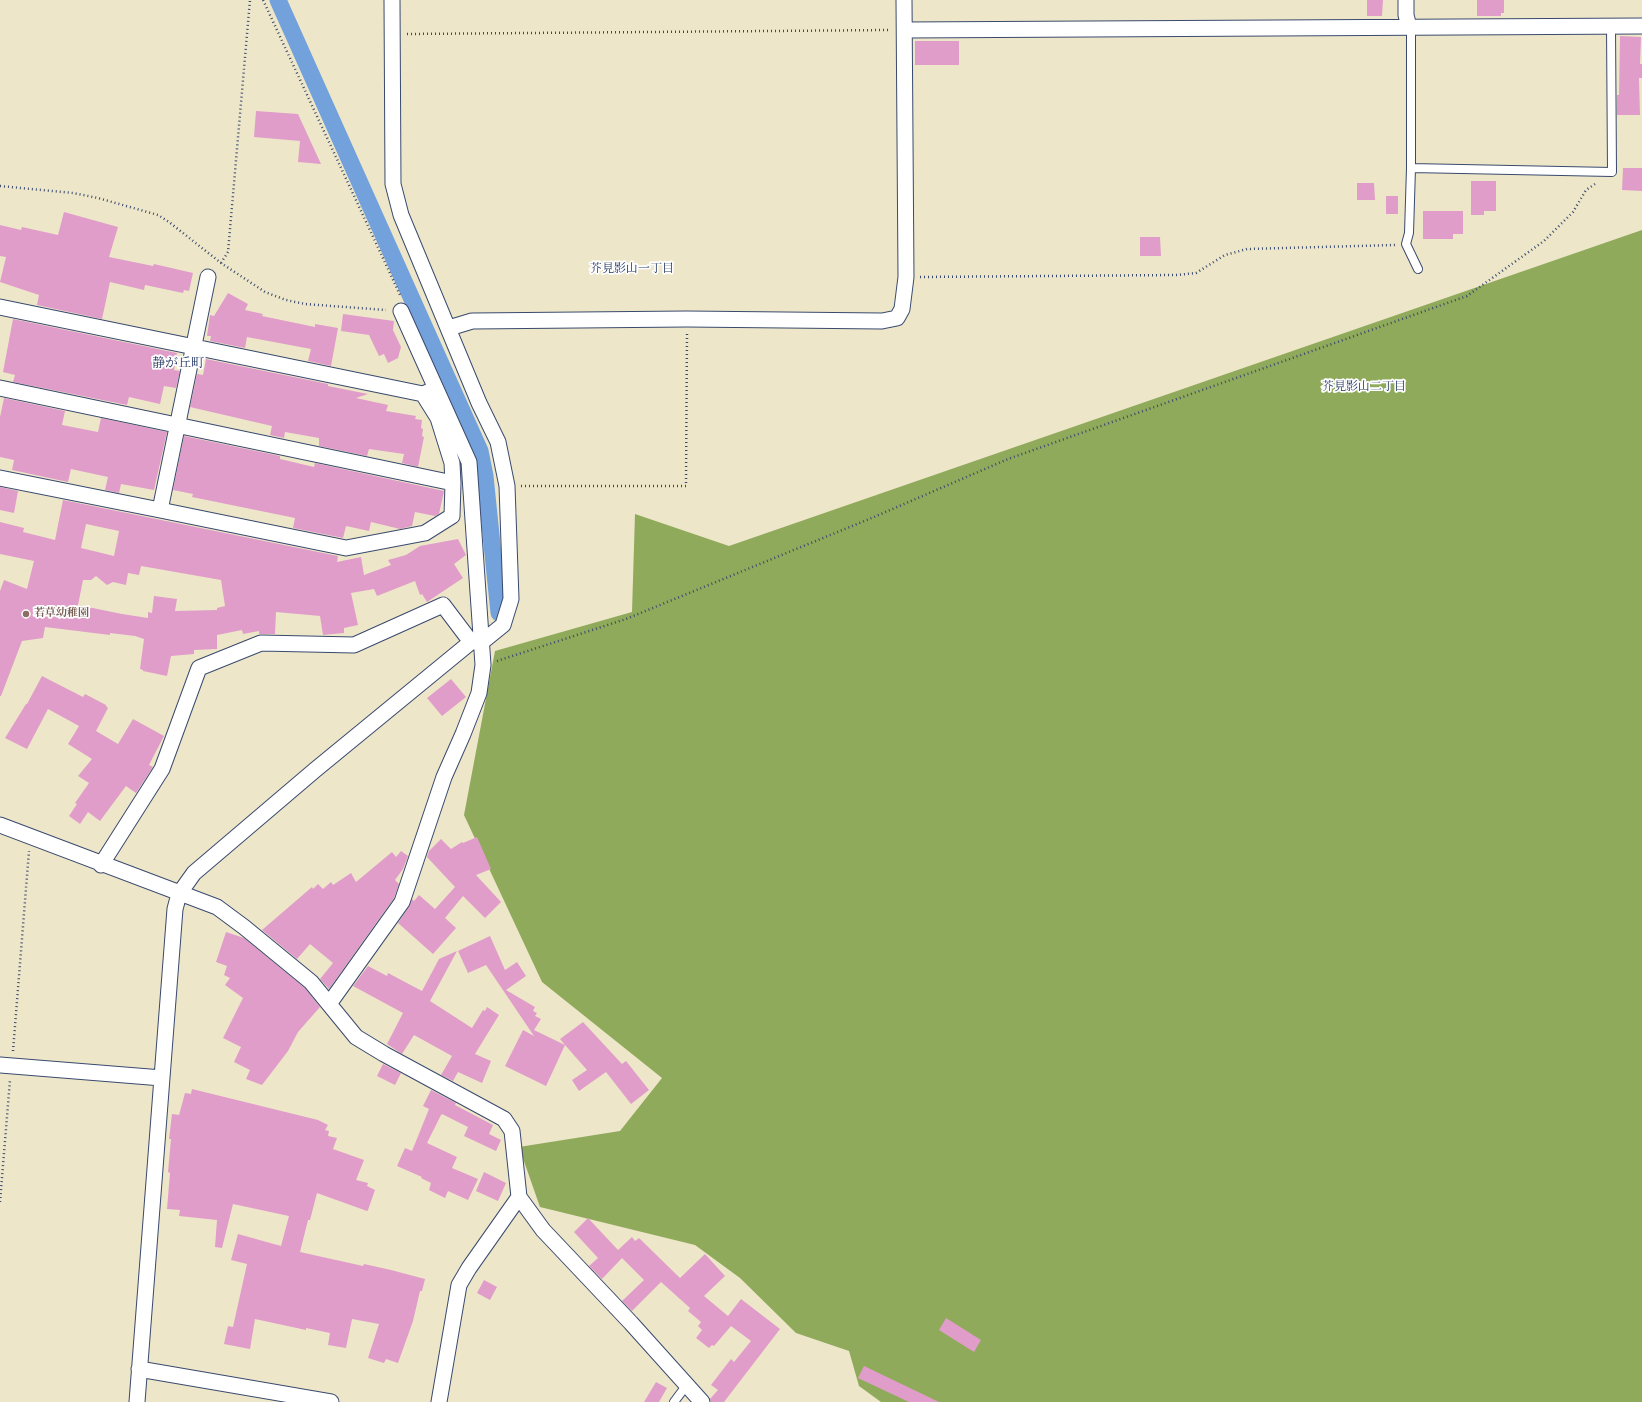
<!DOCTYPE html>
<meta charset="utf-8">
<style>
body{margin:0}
canvas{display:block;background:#ede6c9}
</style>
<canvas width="1642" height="1402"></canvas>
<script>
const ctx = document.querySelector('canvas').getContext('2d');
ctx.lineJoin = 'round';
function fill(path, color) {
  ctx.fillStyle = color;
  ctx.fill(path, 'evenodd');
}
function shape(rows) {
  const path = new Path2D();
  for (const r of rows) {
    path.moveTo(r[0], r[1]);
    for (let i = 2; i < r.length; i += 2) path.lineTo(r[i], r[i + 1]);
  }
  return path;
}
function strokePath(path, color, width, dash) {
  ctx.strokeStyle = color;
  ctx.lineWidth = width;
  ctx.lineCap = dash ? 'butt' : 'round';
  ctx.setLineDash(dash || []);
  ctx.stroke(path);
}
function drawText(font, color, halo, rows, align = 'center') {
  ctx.font = font + ' "IM FELL English","Noto Serif JP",serif';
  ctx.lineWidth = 3.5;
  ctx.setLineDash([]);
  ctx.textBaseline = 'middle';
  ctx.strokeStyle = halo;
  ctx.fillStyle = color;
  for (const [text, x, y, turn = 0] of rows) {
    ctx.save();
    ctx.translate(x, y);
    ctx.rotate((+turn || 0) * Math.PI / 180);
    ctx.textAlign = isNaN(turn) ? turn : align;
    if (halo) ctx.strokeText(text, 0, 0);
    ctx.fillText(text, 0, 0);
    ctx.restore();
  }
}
const forest = shape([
 [1642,230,1642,1402,881,1402,859,1386,849,1351,796,1333,740,1278,695,1245,540,1207,519,1147,620,1131,662,1078,542,982,464,815,495,651,632,612,635,514,729,546]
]);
const canal = shape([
 [278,0,480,451,485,476,499,613]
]);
const building = shape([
 [1367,0,1383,0,1382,16,1367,16],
 [1477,0,1504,0,1504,13,1501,13,1501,16,1477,16],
 [1620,36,1641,37,1640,64,1642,64,1642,78,1639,78,1640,115,1617,115,1617,95,1619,95],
 [915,41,959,41,959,65,915,65],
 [256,111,298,114,321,164,298,162,300,141,254,137],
 [1623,168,1642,168,1642,191,1622,190],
 [1471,181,1496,181,1496,211,1484,211,1484,215,1471,215],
 [1357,183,1374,183,1375,200,1357,200],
 [1386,196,1398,196,1398,214,1386,214],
 [1423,211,1463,211,1463,234,1453,234,1453,239,1423,239],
 [64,212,118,227,109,257,153,266,154,264,193,273,189,291,184,290,183,293,145,285,144,290,110,282,102,319,37,305,39,295,0,282,6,257,0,256,0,225,21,230,22,227,58,235],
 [1140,237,1160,237,1161,256,1140,256],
 [228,293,248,304,245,310,263,314,262,316,315,327,315,324,338,328,331,366,308,361,311,349,247,337,245,348,210,341,211,336,207,336,210,315,214,316],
 [343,314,394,321,393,330,401,347,398,358,388,363,384,354,379,356,369,335,341,331],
 [13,319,177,353,174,370,180,371,176,388,164,386,160,404,129,397,127,405,13,382,15,375,3,372],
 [206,359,328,384,328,386,368,394,356,398,388,405,386,411,416,416,415,419,422,420,421,428,423,429,422,436,424,437,418,467,402,463,404,454,369,449,367,456,319,446,319,438,285,432,284,438,270,435,272,426,190,407,197,374,203,375],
 [4,398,65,411,62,425,98,432,101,418,167,432,154,490,121,484,119,493,105,490,108,477,71,469,68,482,12,470,14,460,0,457,0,417],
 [184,436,280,456,280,459,314,467,315,463,444,491,439,514,435,516,415,512,412,526,400,529,371,522,369,531,346,526,343,538,293,528,295,518,192,497,193,494,173,490],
 [0,487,18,491,14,513,0,510],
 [63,500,338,556,337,562,361,557,364,575,391,565,388,560,406,555,420,546,458,539,466,555,454,564,463,578,427,602,422,594,420,595,415,581,377,596,374,589,351,593,358,625,344,628,344,633,323,635,320,616,276,612,275,634,259,634,259,631,243,634,242,630,217,635,217,649,194,650,194,654,171,656,167,676,143,671,143,670,140,669,144,639,135,636,110,633,110,635,45,627,43,638,22,641,1,696,0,696,0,591,4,580,27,589,34,561,0,554,0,522,24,528,23,532,55,540],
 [86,524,119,531,114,556,81,548],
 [141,566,221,580,225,606,217,608,217,610,175,611,177,599,154,596,152,613,148,612,148,618,122,614,78,605,83,580,91,580,96,576,107,585,113,582,126,585,128,573,139,575],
 [42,676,83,697,85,694,106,705,106,706,108,708,96,731,118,744,133,719,164,736,149,765,153,767,136,793,126,786,100,821,88,812,80,824,69,816,77,804,75,803,89,783,78,776,92,759,68,744,79,726,48,709,27,749,5,738,26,704,27,704],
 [451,679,466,697,442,716,427,698],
 [477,837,491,869,476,875,501,902,485,918,463,896,445,918,456,928,433,954,398,923,409,907,412,899,414,901,419,895,435,909,455,887,427,857,429,851,441,839,451,849,462,842,463,843],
 [401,851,408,856,403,869,395,880,399,884,394,898,329,989,320,979,333,963,310,944,297,959,262,930,312,887,313,889,318,884,323,889,331,882,333,885,351,873,356,882,392,852,396,857],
 [226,932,244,938,305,988,320,1007,298,1032,288,1051,262,1085,246,1079,250,1070,234,1062,241,1047,223,1038,243,998,225,985,230,978,224,975,227,966,216,962],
 [490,936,505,970,517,962,526,976,506,990,535,1007,533,1011,537,1013,535,1016,541,1019,534,1030,565,1045,560,1039,583,1022,622,1064,626,1061,649,1090,631,1104,606,1072,579,1091,572,1080,587,1070,565,1045,546,1086,505,1066,523,1030,534,1036,486,965,468,973,458,951],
 [457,951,430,1001,472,1028,483,1010,485,1011,487,1007,499,1015,475,1054,491,1061,482,1083,458,1072,453,1081,441,1075,452,1056,414,1035,402,1054,387,1044,403,1013,353,986,368,966,387,976,388,973,422,991,439,959],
 [383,1064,401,1073,395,1085,377,1076],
 [192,1089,318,1120,328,1125,325,1130,329,1131,328,1136,337,1138,333,1149,364,1160,356,1180,368,1183,367,1186,375,1190,368,1210,367,1211,317,1193,310,1220,308,1220,300,1252,363,1266,364,1264,391,1270,425,1279,422,1291,420,1291,413,1321,398,1363,386,1359,384,1363,368,1358,379,1324,352,1319,346,1348,328,1345,330,1333,306,1328,306,1330,255,1319,250,1349,224,1344,228,1326,233,1327,247,1264,231,1260,238,1234,281,1246,289,1216,233,1204,222,1248,215,1247,217,1220,179,1216,180,1210,167,1209,170,1173,168,1172,171,1139,169,1139,172,1114,179,1115,185,1093,191,1094],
 [431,1090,456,1103,455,1105,493,1125,489,1134,501,1140,496,1151,464,1136,468,1127,442,1114,441,1115,427,1143,457,1157,452,1168,478,1179,468,1200,448,1191,445,1198,429,1190,431,1183,421,1178,422,1177,397,1166,405,1148,412,1151,429,1109,423,1106],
 [484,1172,506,1183,498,1201,476,1191],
 [588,1218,618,1250,632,1237,635,1241,639,1238,680,1278,705,1254,725,1276,704,1296,728,1316,741,1299,780,1329,724,1402,711,1402,710,1399,718,1390,711,1385,731,1359,734,1362,751,1341,731,1326,714,1346,712,1345,709,1348,696,1338,702,1330,698,1326,701,1322,688,1311,690,1308,661,1282,632,1311,622,1301,644,1280,622,1258,602,1279,589,1266,598,1258,574,1232],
 [484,1280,497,1287,490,1300,477,1293],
 [946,1318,981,1340,974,1352,939,1330],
 [864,1366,939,1402,909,1402,858,1378],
 [656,1382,667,1388,659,1402,644,1402]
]);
const path = shape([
 [263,0,401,297],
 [407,34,890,30],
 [0,186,73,193,98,198,158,215,169,222,221,263,265,292,286,300,305,304,386,310],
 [221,263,228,252,250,0],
 [920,277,1177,275,1196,273,1225,255,1247,249,1395,245],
 [521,486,686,486,687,334],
 [497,661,626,619,874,517,1008,459,1467,296,1544,241,1573,212,1586,190,1595,184],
 [13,1051,29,851],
 [0,1202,10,1080]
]);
const lane = shape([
 [1409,27,1411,34,1411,168,1409,233,1406,244,1418,269],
 [1411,168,1612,172,1611,26],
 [674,1402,686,1386]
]);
const street = shape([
 [1406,0,1406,15,1409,27],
 [905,30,1642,26],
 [208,277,160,510,346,548,425,533,452,516,453,483],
 [0,307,423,394,432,390],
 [449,328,472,321,687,319,882,321,897,318,902,309,906,277,904,0],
 [0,388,453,483,452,463,438,418,423,394],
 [0,478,160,510],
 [0,825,217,907,244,927,311,982,356,1037,384,1054,504,1119,512,1131,519,1197,543,1230,631,1323,702,1402],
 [101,865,162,769,199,668,261,643,354,645,443,605,471,642],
 [329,1004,402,902,444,777,463,734,479,693,483,665,469,462,401,311],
 [0,1065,162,1078],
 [139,1369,331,1402],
 [137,1402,175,909,179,894,194,873,315,770,471,642,482,642,503,625,511,599,507,486,498,442,479,403,401,215,393,184,392,0],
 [439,1402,459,1285,469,1268,519,1197]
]);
const markers = [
 [26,614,4,"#8d6e63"]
];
const educationNames = [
 ["若草幼稚園",34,614]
];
const neighbourhoodNames = [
 ["芥見影山一丁目",632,270],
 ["芥見影山二丁目",1364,388]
];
const quarterNames = [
 ["静が丘町",178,364]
];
fill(forest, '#90aa5c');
strokePath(canal, '#72a1db', 17);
fill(building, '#e19dc9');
strokePath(lane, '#3a4a6e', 10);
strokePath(street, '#3a4a6e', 17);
strokePath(path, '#3a4a6e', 2.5, [1, 3]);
strokePath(lane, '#fff', 8);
strokePath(street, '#fff', 15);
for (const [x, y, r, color] of markers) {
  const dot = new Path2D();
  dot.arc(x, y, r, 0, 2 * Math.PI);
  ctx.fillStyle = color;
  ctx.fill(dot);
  strokePath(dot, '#fff', 1.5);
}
drawText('bold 11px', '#785e54', '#fff', educationNames, 'left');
drawText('12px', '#1b2f5e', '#fff', neighbourhoodNames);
drawText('13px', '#1b2f5e', '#fff', quarterNames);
</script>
